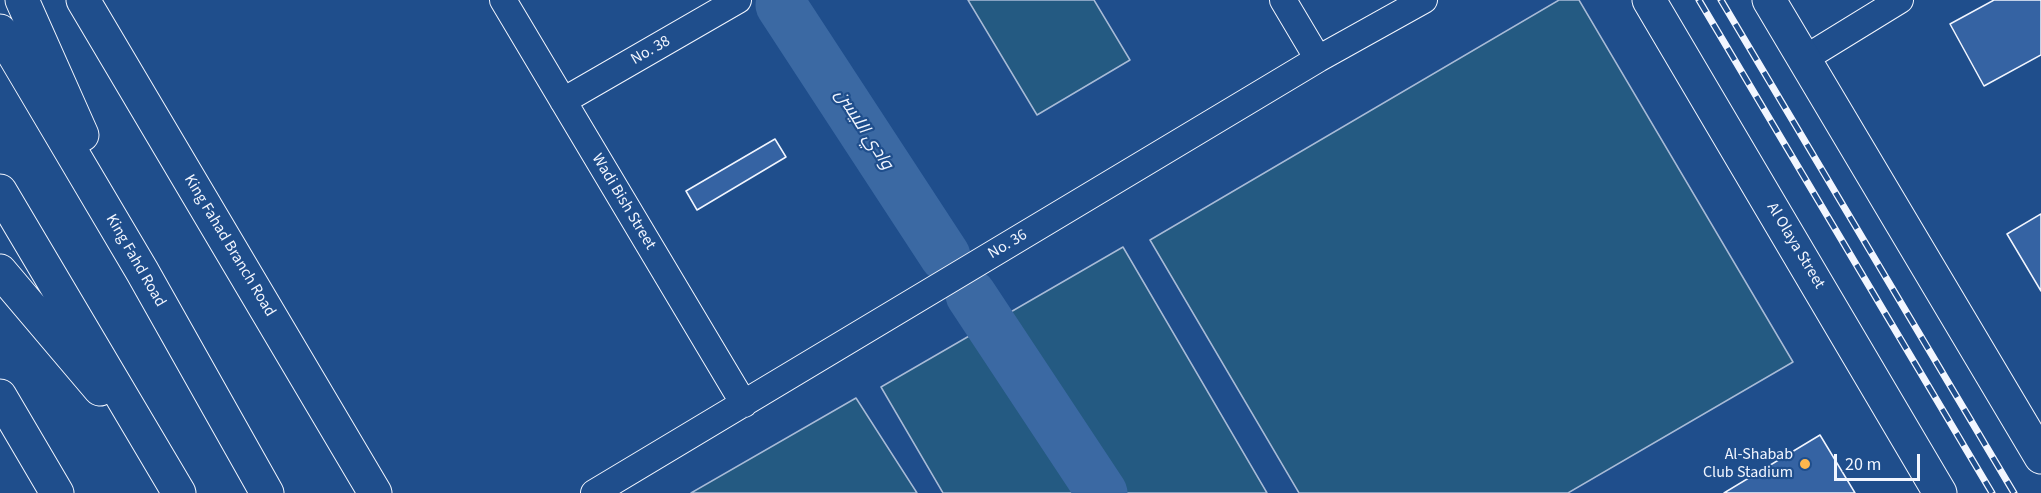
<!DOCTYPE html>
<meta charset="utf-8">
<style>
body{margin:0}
#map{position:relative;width:2041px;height:493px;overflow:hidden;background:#1f4e8c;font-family:"Source Sans 3",sans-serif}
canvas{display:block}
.scale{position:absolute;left:1834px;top:454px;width:86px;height:27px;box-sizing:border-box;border:3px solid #f2f6ff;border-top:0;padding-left:8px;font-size:18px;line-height:21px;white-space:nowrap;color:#f2f6ff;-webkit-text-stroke:4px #1f4e8c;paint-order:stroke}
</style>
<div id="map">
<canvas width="2041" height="493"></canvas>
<div class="scale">20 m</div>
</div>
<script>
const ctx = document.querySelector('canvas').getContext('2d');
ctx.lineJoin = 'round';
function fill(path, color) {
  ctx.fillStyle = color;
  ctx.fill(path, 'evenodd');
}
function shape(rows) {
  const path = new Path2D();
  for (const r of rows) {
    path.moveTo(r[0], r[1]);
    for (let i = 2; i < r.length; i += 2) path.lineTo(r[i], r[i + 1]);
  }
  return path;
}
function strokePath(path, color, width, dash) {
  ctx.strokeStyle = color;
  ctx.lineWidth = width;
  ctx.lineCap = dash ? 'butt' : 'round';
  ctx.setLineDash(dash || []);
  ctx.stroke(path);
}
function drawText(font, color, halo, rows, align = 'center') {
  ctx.font = font + ' "Source Sans 3",Cairo,sans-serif';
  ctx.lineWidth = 4.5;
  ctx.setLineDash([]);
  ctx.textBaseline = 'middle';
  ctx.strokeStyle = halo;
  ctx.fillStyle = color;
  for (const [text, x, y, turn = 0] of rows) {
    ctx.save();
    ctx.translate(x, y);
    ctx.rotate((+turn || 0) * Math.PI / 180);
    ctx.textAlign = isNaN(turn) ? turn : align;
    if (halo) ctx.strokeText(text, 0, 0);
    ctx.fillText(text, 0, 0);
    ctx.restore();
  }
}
const green = shape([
 [968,0,1094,0,1130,60,1037,115,968,0],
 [1559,0,1579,0,1793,362,1568,493,1299,493,1150,240,1559,0],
 [1123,247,1267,493,943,493,881,387,1123,247],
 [856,398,917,493,691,493,856,398]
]);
const river = shape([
 [781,5,945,256],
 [971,295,1102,493]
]);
const building = shape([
 [1994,0,2041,0,2041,55,1984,86,1950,24,1994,0],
 [775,139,786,157,697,210,686,191,775,139],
 [2041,214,2041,291,2007,234,2041,214],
 [1820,435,1855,493,1724,493,1820,435]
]);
const street = shape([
 [503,0,744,404],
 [1283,0,1318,59],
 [1804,59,1900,0],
 [563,101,738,0],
 [594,493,1318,59,1424,0]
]);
const secondary = shape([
 [83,0,375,493],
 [1649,0,1940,493],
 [1769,0,2041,457],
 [0,396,57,493]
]);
const highway = shape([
 [22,0,82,135],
 [0,31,142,271,267,493],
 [0,191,179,493],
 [0,271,100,389]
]);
const rail = shape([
 [1699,0,1992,493],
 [1721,0,2014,493]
]);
const markers = [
 [1805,464,6,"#ffb74d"]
];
const streetNames = [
 ["No. 38",651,51,-30],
 ["Wadi Bish Street",623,202,59],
 ["No. 36",1008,245,-31],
 ["King Fahad Branch Road",229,246,59],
 ["Al Olaya Street",1795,246,59],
 ["King Fahd Road",135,261,60]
];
const poiNames = [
 ["Al-Shabab",1793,455],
 ["Club Stadium",1793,473]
];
const waterNames = [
 ["وادي الليسن",863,130,57]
];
fill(green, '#245a82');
strokePath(green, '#a8bbd7', 1.5);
strokePath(river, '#3b69a3', 51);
fill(building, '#3563a3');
strokePath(building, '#f2f6ff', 1.5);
strokePath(street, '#f2f6ff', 28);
strokePath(secondary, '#f2f6ff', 35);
strokePath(highway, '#f2f6ff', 35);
strokePath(street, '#1f4e8c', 26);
strokePath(secondary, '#1f4e8c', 33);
strokePath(highway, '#1f4e8c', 33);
strokePath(rail, '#f2f6ff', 7);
strokePath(rail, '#1f4e8c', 4.5, [14]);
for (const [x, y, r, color] of markers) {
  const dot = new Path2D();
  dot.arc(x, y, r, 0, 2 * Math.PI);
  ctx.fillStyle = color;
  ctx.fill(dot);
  strokePath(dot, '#1f4e8c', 2);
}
drawText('16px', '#f2f6ff', '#1f4e8c', streetNames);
drawText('16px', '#f2f6ff', '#1f4e8c', poiNames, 'right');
drawText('italic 18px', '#f2f6ff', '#1f4e8c', waterNames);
</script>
